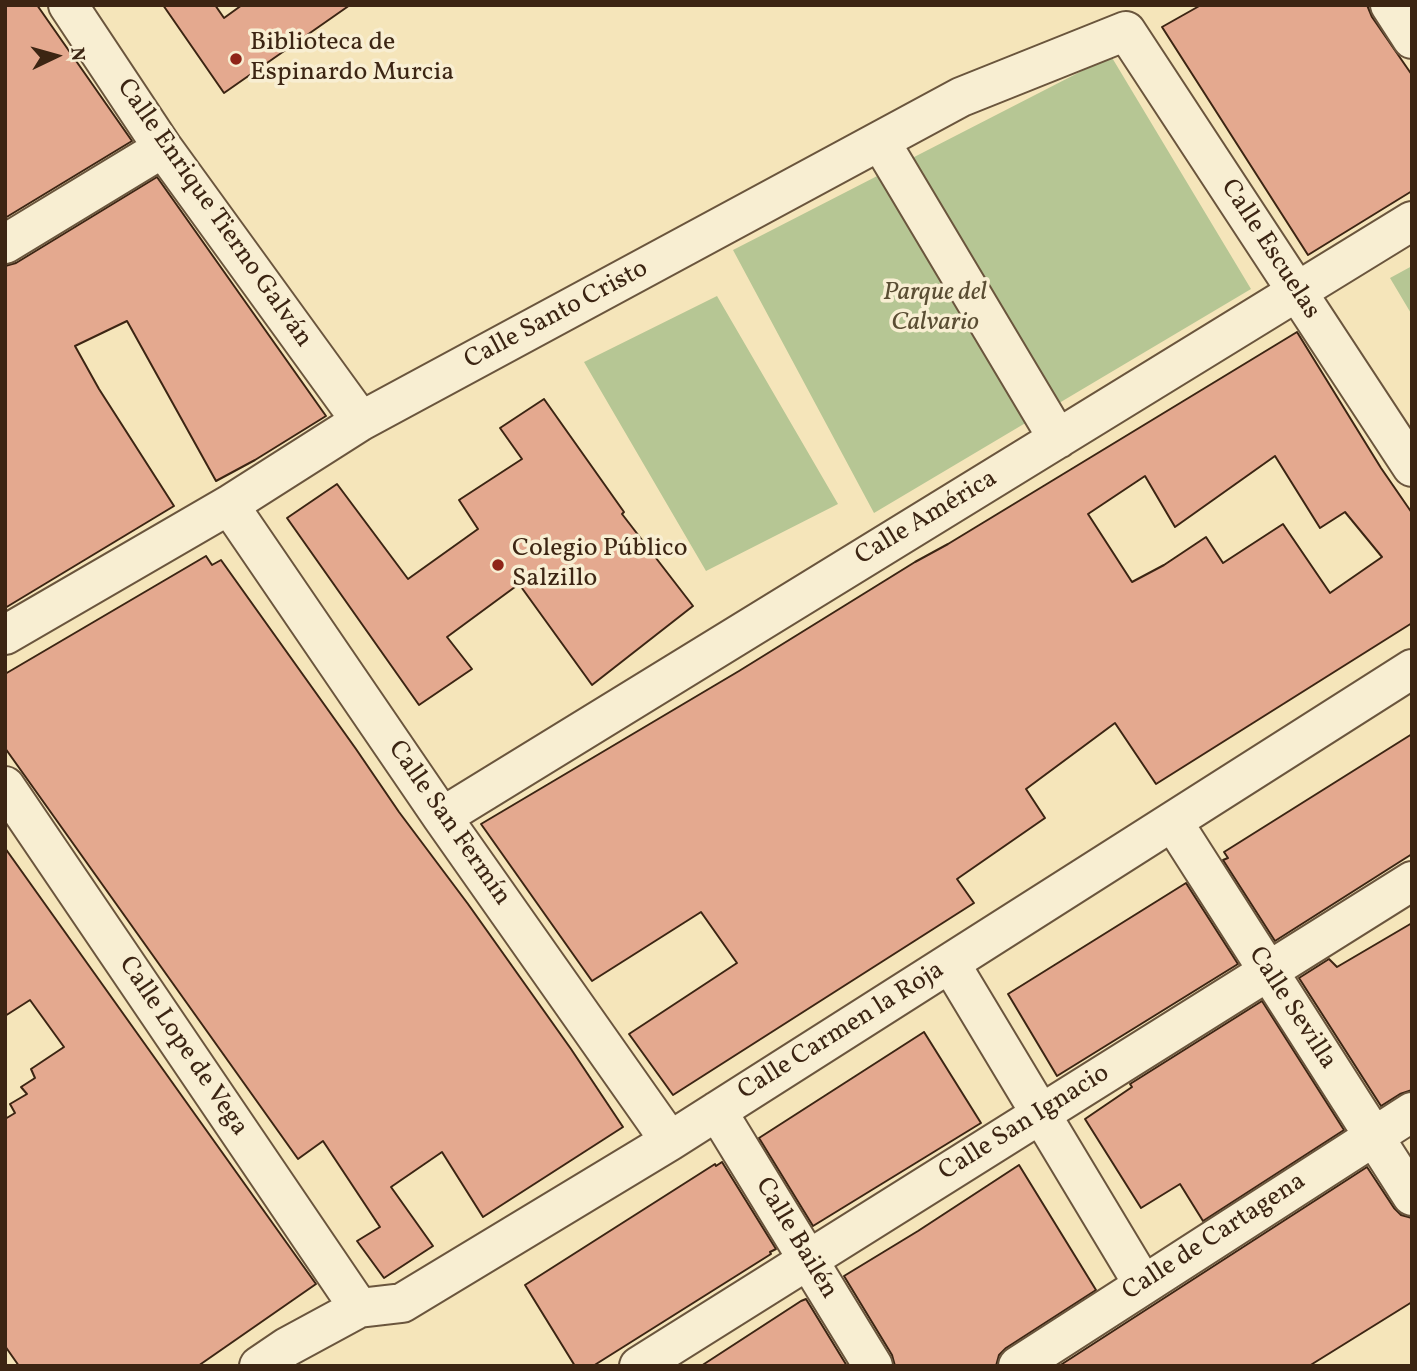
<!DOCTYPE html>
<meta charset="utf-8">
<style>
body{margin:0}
#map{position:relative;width:1417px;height:1371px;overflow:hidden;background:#f5e5ba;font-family:Vollkorn,serif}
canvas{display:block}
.frame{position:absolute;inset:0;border:7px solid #3c2513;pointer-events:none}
.north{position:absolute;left:21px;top:21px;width:70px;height:70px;-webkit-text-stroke:5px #f8eed2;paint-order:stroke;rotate:85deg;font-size:19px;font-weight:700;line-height:28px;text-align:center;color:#3c2513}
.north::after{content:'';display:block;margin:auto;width:24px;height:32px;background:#3c2513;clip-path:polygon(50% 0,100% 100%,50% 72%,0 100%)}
</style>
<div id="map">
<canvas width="1417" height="1371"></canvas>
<div class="frame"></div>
<div class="north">N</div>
</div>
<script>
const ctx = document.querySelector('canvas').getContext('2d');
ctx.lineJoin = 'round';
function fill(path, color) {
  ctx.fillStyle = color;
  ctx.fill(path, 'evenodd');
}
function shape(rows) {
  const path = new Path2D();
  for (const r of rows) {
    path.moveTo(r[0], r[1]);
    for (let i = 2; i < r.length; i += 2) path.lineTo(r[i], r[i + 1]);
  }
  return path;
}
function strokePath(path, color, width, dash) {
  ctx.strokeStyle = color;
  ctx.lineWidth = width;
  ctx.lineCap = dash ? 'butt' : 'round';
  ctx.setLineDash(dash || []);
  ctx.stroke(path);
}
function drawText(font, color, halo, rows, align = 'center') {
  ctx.font = font + ' Vollkorn,serif';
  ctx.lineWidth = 7;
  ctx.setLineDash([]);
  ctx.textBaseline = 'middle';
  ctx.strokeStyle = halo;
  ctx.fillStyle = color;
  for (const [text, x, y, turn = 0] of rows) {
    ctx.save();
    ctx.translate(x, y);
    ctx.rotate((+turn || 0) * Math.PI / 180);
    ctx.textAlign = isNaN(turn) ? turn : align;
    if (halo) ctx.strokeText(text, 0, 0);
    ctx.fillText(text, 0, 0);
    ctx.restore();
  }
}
const green = shape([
 [1111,56,1251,289,874,513,733,250],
 [1412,266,1412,315,1390,278],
 [717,296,838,504,706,571,584,362]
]);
const building = shape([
 [5,5,37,5,132,141,5,218,5,5],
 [163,5,215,5,224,18,242,5,350,5,224,93,163,5],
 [1201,5,1367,5,1372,17,1412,75,1412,191,1308,255,1162,27,1201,5],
 [157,177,326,416,255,460,216,481,127,321,75,346,99,389,174,506,5,608,5,266,16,263,157,177],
 [1297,332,1381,468,1412,513,1412,623,1156,784,1115,723,1026,789,1045,818,957,879,974,903,673,1095,629,1034,737,963,701,912,592,981,481,824,739,671,915,562,948,544,1297,332],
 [1275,456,1320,528,1345,512,1382,557,1330,593,1283,524,1223,563,1206,537,1164,565,1132,582,1088,514,1145,476,1175,527,1275,456],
 [544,399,624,512,622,514,693,606,592,685,519,584,447,637,472,669,419,705,287,518,337,484,408,579,478,529,459,500,522,459,500,428,544,399],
 [206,556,212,565,221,560,356,749,399,812,468,904,571,1049,623,1127,483,1217,442,1152,391,1187,433,1246,384,1278,357,1241,380,1227,323,1141,298,1159,5,748,5,674,206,556],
 [1412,734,1412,854,1275,941,1223,860,1228,858,1224,852,1412,734],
 [5,848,316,1284,198,1366,19,1366,5,1346,5,1119,15,1113,10,1104,27,1094,21,1087,35,1078,31,1069,64,1047,30,1000,5,1016,5,848],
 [1186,883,1238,964,1057,1076,1008,994,1186,883],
 [1412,923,1412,1090,1400,1094,1381,1106,1299,978,1329,959,1337,967,1412,923],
 [1262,1001,1344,1130,1203,1221,1180,1184,1141,1208,1085,1119,1132,1087,1130,1084,1262,1001],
 [924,1032,981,1123,813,1226,759,1138,924,1032],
 [722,1162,776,1249,770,1252,771,1254,593,1366,575,1366,525,1285,715,1164,716,1166,722,1162],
 [1019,1165,1096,1290,1006,1348,999,1355,996,1366,895,1366,892,1355,844,1276,918,1231,1019,1165],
 [1367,1167,1394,1208,1401,1215,1412,1218,1412,1302,1309,1366,1059,1366,1367,1167],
 [806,1299,847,1366,701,1366,801,1301,806,1299]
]);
const minor = shape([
 [68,5,163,148,361,421],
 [1390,5,1412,39],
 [880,141,1058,439],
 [5,244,163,148],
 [229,505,442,817,670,1141],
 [5,635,229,505,361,421,961,97,1126,31,1412,467],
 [5,786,359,1308],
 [442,817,1412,221],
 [1173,822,1412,1196],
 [950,963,1143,1284],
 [717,1111,873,1366],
 [259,1366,287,1347,359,1308,402,1303,670,1141,1412,669],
 [639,1366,1412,881],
 [1018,1366,1412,1112]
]);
const markers = [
 [236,59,7,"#8f2418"],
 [498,565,7,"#8f2418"]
];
const poiNames = [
 ["Biblioteca de",250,44],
 ["Espinardo Murcia",250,74],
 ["Colegio Público",512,550],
 ["Salzillo",512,580]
];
const streetNames = [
 ["Calle Enrique Tierno Galván",213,214,55],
 ["Calle Escuelas",1269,250,57],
 ["Calle Santo Cristo",557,316,-28],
 ["Calle América",927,519,-31],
 ["Calle San Fermín",448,824,55],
 ["Calle Sevilla",1291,1009,57],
 ["Calle Carmen la Roja",842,1032,-32],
 ["Calle Lope de Vega",182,1047,56],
 ["Calle San Ignacio",1025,1124,-32],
 ["Calle de Cartagena",1215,1238,-33],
 ["Calle Bailén",795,1239,59]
];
const parkNames = [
 ["Parque del",935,294],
 ["Calvario",935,324]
];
fill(green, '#b6c694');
fill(building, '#e4a98f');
strokePath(building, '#3c2513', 2);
strokePath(minor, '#6a553d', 42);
strokePath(minor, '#f8eed2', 38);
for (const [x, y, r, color] of markers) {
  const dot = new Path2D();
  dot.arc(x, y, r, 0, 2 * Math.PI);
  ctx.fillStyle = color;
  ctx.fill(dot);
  strokePath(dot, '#f8eed2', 2.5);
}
drawText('26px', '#3c2513', '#f8eed2', poiNames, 'left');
drawText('26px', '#3c2513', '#f8eed2', streetNames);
drawText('italic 26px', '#5a4d33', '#f8eed2', parkNames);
</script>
